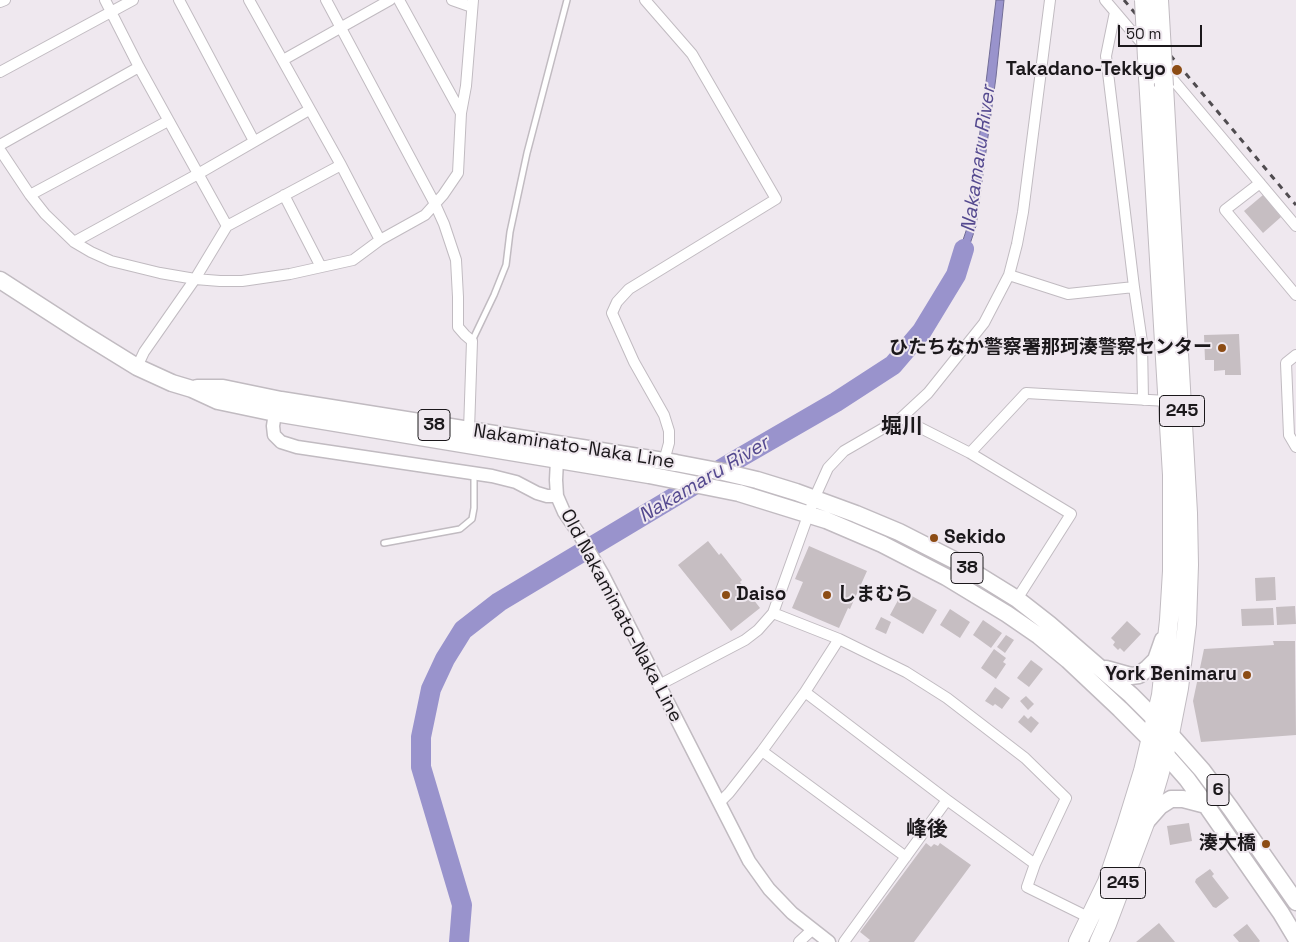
<!DOCTYPE html>
<meta charset="utf-8">
<style>
body{margin:0}
#map{position:relative;width:1296px;height:942px;overflow:hidden;background:#efe8ef;font-family:"Space Grotesk",sans-serif}
canvas{display:block}
.scale{position:absolute;left:1118px;top:25px;width:84px;height:22px;box-sizing:border-box;border:2px solid #1b181b;border-top:0;padding-left:6px;font-size:15px;line-height:18px;white-space:nowrap;color:#1b181b;-webkit-text-stroke:4px #efe8ef;paint-order:stroke}
</style>
<div id="map">
<canvas width="1296" height="942"></canvas>
<div class="scale">50 m</div>
</div>
<script>
const ctx = document.querySelector('canvas').getContext('2d');
ctx.lineJoin = 'round';
function fill(path, color) {
  ctx.fillStyle = color;
  ctx.fill(path, 'evenodd');
}
function shape(rows) {
  const path = new Path2D();
  for (const r of rows) {
    path.moveTo(r[0], r[1]);
    for (let i = 2; i < r.length; i += 2) path.lineTo(r[i], r[i + 1]);
  }
  return path;
}
function strokePath(path, color, width, dash) {
  ctx.strokeStyle = color;
  ctx.lineWidth = width;
  ctx.lineCap = dash ? 'butt' : 'round';
  ctx.setLineDash(dash || []);
  ctx.stroke(path);
}
function drawText(font, color, halo, rows, align = 'center') {
  ctx.font = font + ' "Space Grotesk","Noto Sans JP",sans-serif';
  ctx.lineWidth = 4;
  ctx.setLineDash([]);
  ctx.textBaseline = 'middle';
  ctx.strokeStyle = halo;
  ctx.fillStyle = color;
  for (const [text, x, y, turn = 0] of rows) {
    ctx.save();
    ctx.translate(x, y);
    ctx.rotate((+turn || 0) * Math.PI / 180);
    ctx.textAlign = isNaN(turn) ? turn : align;
    if (halo) ctx.strokeText(text, 0, 0);
    ctx.fillText(text, 0, 0);
    ctx.restore();
  }
}
const green = shape([
 [892,535,932,555,1021,610,1080,660,930,560,892,538]
]);
const water = shape([
 [996,0,1004,0,996,77,976,226,959,277,952,273,969,222,996,0]
]);
const river = shape([
 [459,942,462,905,421,767,421,737,431,689,445,659,463,630,499,602,741,457,836,402,893,365,922,331,956,275,964,249]
]);
const building = shape([
 [1263,195,1281,217,1263,233,1244,211],
 [1239,334,1241,375,1225,375,1225,370,1214,371,1214,360,1205,360,1204,335],
 [708,541,719,555,721,553,742,580,740,582,760,608,731,631,678,565],
 [809,546,867,571,850,609,848,608,839,628,792,608,803,582,795,579],
 [1275,577,1276,600,1256,601,1255,578],
 [903,591,937,610,923,634,890,615],
 [1295,606,1296,624,1277,625,1276,607],
 [1273,608,1274,625,1242,626,1241,609],
 [950,609,970,622,960,638,940,625],
 [881,617,891,622,886,634,875,629],
 [983,620,1002,633,991,648,973,635],
 [1127,621,1141,634,1124,652,1120,648,1118,650,1113,645,1115,642,1111,638],
 [1006,635,1014,640,1005,653,997,647],
 [1273,641,1295,641,1296,735,1201,742,1193,701,1204,649,1274,645],
 [994,649,1006,658,1003,662,1006,664,996,679,981,668],
 [1031,660,1043,669,1029,687,1017,678],
 [995,687,1010,698,1002,709,995,704,993,706,985,701],
 [1026,696,1034,704,1028,710,1020,701],
 [1024,715,1028,719,1031,716,1039,723,1031,733,1018,722],
 [1189,823,1192,841,1170,845,1167,826],
 [926,843,931,847,934,844,938,846,940,843,971,865,914,942,868,942,870,940,860,932],
 [1210,869,1214,874,1212,876,1229,898,1216,908,1213,907,1195,882,1196,879],
 [1159,923,1175,942,1136,942],
 [1247,924,1260,941,1259,942,1239,942,1233,935]
]);
const service = shape([
 [472,341,494,295,506,265,510,232,527,153,567,0],
 [384,543,460,529,472,519,474,508,474,473]
]);
const minor = shape([
 [105,0,139,67,227,226],
 [179,0,254,141],
 [249,0,341,165,380,240],
 [326,0,435,204,444,224,456,260,458,297,458,327,465,335,472,341,469,430],
 [399,0,461,113],
 [452,0,472,7],
 [645,0,692,54,776,199,629,289,617,302,612,313,634,362,664,415,669,431,669,443,664,461],
 [1105,0,1145,47],
 [0,2,5,0],
 [1115,12,1106,56,1134,287,1142,342,1143,400],
 [283,60,390,0],
 [1164,69,1296,226],
 [0,72,133,0],
 [0,145,139,67],
 [0,150,30,195,45,214,74,242,91,252,111,261,160,273,195,279,220,281,242,281,290,274,353,260,380,240,425,215,443,195,458,173,461,113,466,86,473,0],
 [1260,183,1225,210,1296,295],
 [30,195,168,121],
 [284,195,321,267],
 [74,242,198,174,309,110],
 [1009,275,1068,294,1134,287],
 [1296,355,1286,363,1289,435,1296,447],
 [137,367,144,352,195,279,227,226,341,165],
 [901,418,970,453,1071,514,1017,599],
 [970,453,1026,393,1167,401],
 [773,613,839,639,906,672,947,698,1025,758,1066,798,1035,864,1027,887,1090,918],
 [659,685,745,640,758,630,773,613,814,499,828,468,844,451,901,418,928,393,984,323,1009,275,1017,244,1023,212,1050,0],
 [805,692,947,800,1035,864],
 [762,751,906,857],
 [719,803,729,793,762,751,805,692,839,639],
 [799,942,813,929],
 [844,942,947,800]
]);
const tertiary = shape([
 [275,413,273,426,274,435,281,442,297,447,492,476,516,482,537,493,547,496,557,496],
 [557,460,556,480,557,496,564,512,579,534,602,573,749,861,769,889,792,913,829,942]
]);
const primary = shape([
 [0,280,82,333,137,367,172,383,192,389,218,401,275,413,649,475,739,493,826,520,882,544,946,577,1007,614,1039,636,1068,660,1120,709,1165,754,1187,779,1206,805,1281,913,1296,938],
 [197,388,223,388,281,400,676,463,723,472,757,480,796,492,856,514,899,532,954,560,1017,599,1049,624,1131,695,1170,734,1202,770,1231,809,1296,902],
 [1106,669,1131,676,1139,675,1148,668,1156,660,1163,640],
 [1145,823,1160,806,1171,799,1183,799,1206,805]
]);
const trunk = shape([
 [1078,942,1107,882,1126,826,1143,771,1161,695,1169,620,1172,571,1172,475,1148,77],
 [1099,942,1107,924,1145,823,1159,776,1170,734,1179,688,1187,624,1189,565,1188,513,1164,86]
]);
const rail = shape([
 [1124,0,1296,205]
]);
const trunkBridge = shape([
 [1144,0,1148,77],
 [1159,0,1164,86]
]);
const markers = [
 [1177,70,6,"#8c4c14"],
 [1222,348,5,"#8c4c14"],
 [934,538,5,"#8c4c14"],
 [726,595,5,"#8c4c14"],
 [827,595,5,"#8c4c14"],
 [1247,675,5,"#8c4c14"],
 [1266,844,5,"#8c4c14"]
];
const shields = [
 [1182,411,45],
 [434,425,32],
 [967,568,32],
 [1218,790,22],
 [1123,883,45]
];
const shieldNames = [
 ["245",1182,411],
 ["38",434,425],
 ["38",967,568],
 ["6",1218,790],
 ["245",1123,883]
];
const poiNames = [
 ["Takadano-Tekkyo",1166,70],
 ["ひたちなか警察署那珂湊警察センター",1212,348],
 ["Sekido",944,538,"left"],
 ["Daiso",736,595,"left"],
 ["しまむら",837,595,"left"],
 ["York Benimaru",1237,675],
 ["湊大橋",1256,844]
];
const streetNames = [
 ["Nakaminato-Naka Line",574,447,9],
 ["Old Nakaminato-Naka Line",621,616,62]
];
const waterNames = [
 ["Nakamaru River",979,159,-82],
 ["Nakamaru River",704,480,-31]
];
const quarterNames = [
 ["堀川",902,427],
 ["峰後",927,830]
];
fill(green, '#e3aab9');
fill(water, '#9993cc');
strokePath(water, '#736e97', 1);
strokePath(river, '#9993cc', 20);
fill(building, '#c6bec2');
strokePath(service, '#c1bbc1', 8);
strokePath(minor, '#c1bbc1', 12);
strokePath(tertiary, '#c1bbc1', 15);
strokePath(primary, '#c1bbc1', 19);
strokePath(trunk, '#c1bbc1', 20);
strokePath(service, '#fff', 5);
strokePath(minor, '#fff', 10);
strokePath(tertiary, '#fff', 12);
strokePath(primary, '#fff', 16);
strokePath(trunk, '#fff', 18);
strokePath(rail, '#504c50', 3, [6, 6]);
strokePath(trunkBridge, '#c1bbc1', 20, []);
strokePath(trunkBridge, '#fff', 18);
for (const [x, y, r, color] of markers) {
  const dot = new Path2D();
  dot.arc(x, y, r, 0, 2 * Math.PI);
  ctx.fillStyle = color;
  ctx.fill(dot);
  strokePath(dot, '#efe8ef', 2);
}
for (const [x, y, w] of shields) {
  const box = new Path2D();
  box.roundRect(x - w / 2, y - 15.5, w, 31, 4);
  ctx.fillStyle = '#efe8ef';
  ctx.fill(box);
  strokePath(box, '#1b181b', 1);
}
drawText('bold 18px', '#1b181b', null, shieldNames);
drawText('bold 19px', '#1b181b', '#efe8ef', poiNames, 'right');
drawText('19px', '#1b181b', '#efe8ef', streetNames);
drawText('italic 20px', '#54498f', '#efe8ef', waterNames);
drawText('bold 21px', '#1b181b', '#efe8ef', quarterNames);
</script>
